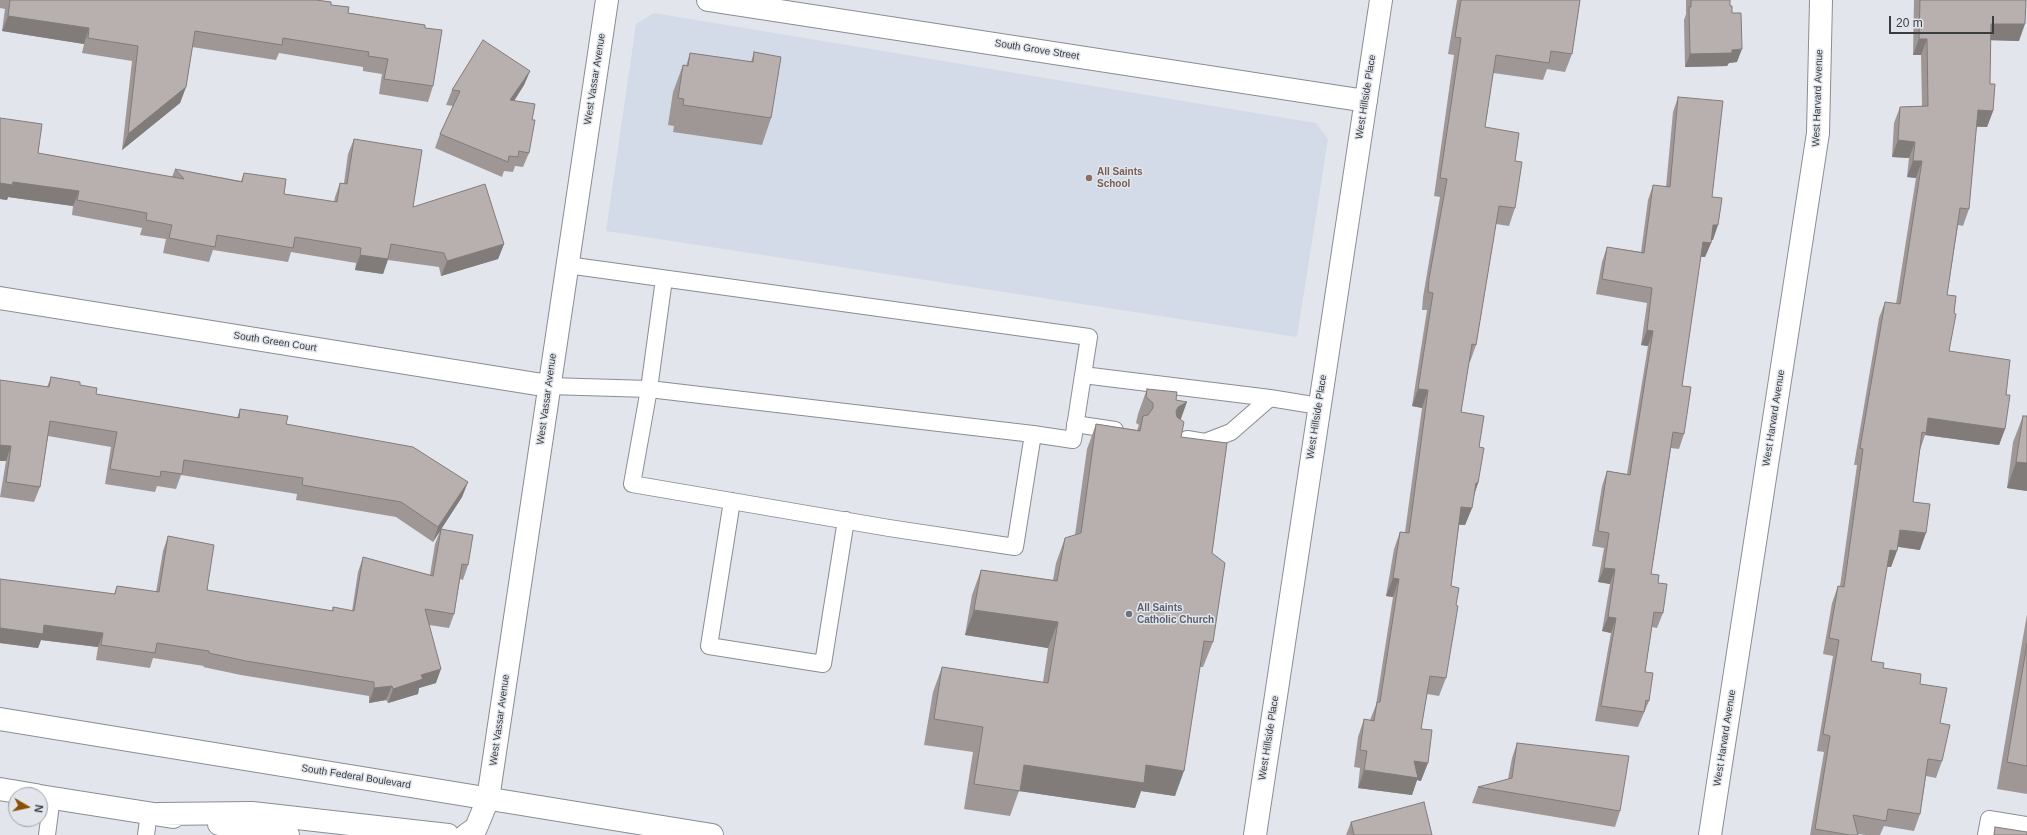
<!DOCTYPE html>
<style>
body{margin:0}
#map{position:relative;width:2027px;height:835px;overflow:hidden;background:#e2e6ec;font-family:Arial,sans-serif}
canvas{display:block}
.north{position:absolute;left:8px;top:787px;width:40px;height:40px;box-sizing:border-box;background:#e2e6ec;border:1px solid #9fa2a7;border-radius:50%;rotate:99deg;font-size:11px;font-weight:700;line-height:16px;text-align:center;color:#3a3c3f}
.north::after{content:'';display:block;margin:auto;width:14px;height:18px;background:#895004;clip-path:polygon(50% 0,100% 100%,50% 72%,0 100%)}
.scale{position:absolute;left:1889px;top:16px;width:105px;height:18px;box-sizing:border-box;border:2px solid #3a3c3f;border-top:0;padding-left:5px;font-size:12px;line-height:14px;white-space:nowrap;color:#3a3c3f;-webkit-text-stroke:3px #e2e6ec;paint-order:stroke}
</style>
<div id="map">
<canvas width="2027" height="835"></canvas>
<div class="north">N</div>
<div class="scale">20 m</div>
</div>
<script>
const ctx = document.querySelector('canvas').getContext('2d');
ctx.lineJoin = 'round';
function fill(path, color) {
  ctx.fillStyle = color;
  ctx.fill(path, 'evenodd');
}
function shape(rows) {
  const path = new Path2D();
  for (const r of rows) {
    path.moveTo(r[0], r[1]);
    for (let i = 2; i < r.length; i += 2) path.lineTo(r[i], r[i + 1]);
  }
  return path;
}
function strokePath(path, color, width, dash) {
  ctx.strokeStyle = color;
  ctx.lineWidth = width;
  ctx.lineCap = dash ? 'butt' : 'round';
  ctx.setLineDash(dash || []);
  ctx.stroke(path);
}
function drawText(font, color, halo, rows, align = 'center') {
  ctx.font = font + ' Arial,sans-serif';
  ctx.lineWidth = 3;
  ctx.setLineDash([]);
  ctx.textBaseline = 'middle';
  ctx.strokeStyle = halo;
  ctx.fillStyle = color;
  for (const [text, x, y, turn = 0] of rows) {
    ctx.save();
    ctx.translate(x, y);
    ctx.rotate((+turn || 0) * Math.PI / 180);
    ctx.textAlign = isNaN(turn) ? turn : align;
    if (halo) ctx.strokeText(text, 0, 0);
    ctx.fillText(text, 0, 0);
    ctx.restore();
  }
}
const built = shape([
 [654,13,1316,123,1328,139,1297,337,606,231,636,24]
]);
const service = shape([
 [567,265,1089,337,1083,375],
 [549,386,649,389,664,279],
 [1075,424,1115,430],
 [1033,434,649,389,632,484,889,528,1015,547,1033,434,1073,440,1083,375,1270,398,1319,406],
 [1187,439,1205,442,1231,432,1270,398],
 [732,501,709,646,823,664,846,520],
 [47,835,52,797],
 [146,835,149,813],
 [1986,835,1989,819,2027,825]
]);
const minor = shape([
 [708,0,1366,101],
 [0,298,549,386],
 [488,799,607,0],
 [1255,835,1381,0]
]);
const tertiary = shape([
 [1710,835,1818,133,1821,0]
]);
const primary = shape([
 [0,719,712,835],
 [0,789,36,795],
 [40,796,173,817],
 [159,814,252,813,448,835],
 [219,824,288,835],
 [466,835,476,828,488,799]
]);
const wall = shape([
 [0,0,316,0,331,5,348,13,425,28,433,86,428,102,379,94,382,74,363,71,363,67,279,53,276,60,192,47,186,87,180,103,122,150,132,61,82,53,84,44,2,31,5,9,0,8],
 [1457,0,1580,0,1572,54,1565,72,1547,69,1543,80,1493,73,1485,127,1515,161,1515,208,1509,226,1496,224,1476,345,1470,362,1469,362,1461,412,1479,447,1478,483,1473,498,1472,508,1465,525,1459,525,1451,586,1446,678,1439,696,1427,694,1421,729,1421,781,1417,780,1412,795,1358,788,1360,768,1354,767,1358,737,1364,719,1370,720,1376,705,1393,597,1386,596,1394,549,1400,532,1405,532,1422,408,1412,406,1427,310,1422,310,1423,297,1440,197,1434,196,1454,55,1448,54],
 [1686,0,1730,0,1730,6,1732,13,1737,62,1729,63,1727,66,1685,67,1684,20,1686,14],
 [1914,0,2026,0,2019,41,1990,40,1990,84,1993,111,1987,127,1976,127,1969,209,1963,226,1958,225,1947,295,1954,313,1949,351,2006,395,2005,429,1999,445,1925,435,1920,450,1913,502,1920,550,1898,547,1891,567,1887,567,1871,661,1883,668,1920,684,1940,723,1942,761,1936,778,1926,776,1920,814,1914,831,1884,826,1880,835,1866,835,1858,834,1858,835,1810,835,1824,752,1817,751,1833,656,1823,654,1832,603,1838,586,1840,586,1857,465,1854,465,1879,318,1885,302,1896,304,1916,178,1907,177,1909,158,1892,157,1894,123,1900,107,1922,106,1921,55,1913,55],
 [754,52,771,118,762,145,673,132,674,126,668,125,673,92,683,65,686,66,690,53,751,62],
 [530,71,524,85,514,101,532,120,529,153,523,167,515,166,513,172,504,171,502,177,435,148,440,134,453,106,446,105,452,90],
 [1678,97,1712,197,1713,240,1711,240,1711,243,1705,257,1700,257,1682,386,1684,434,1679,449,1671,448,1651,574,1658,583,1663,613,1657,628,1652,627,1645,672,1649,701,1638,727,1595,721,1611,633,1602,631,1610,584,1598,582,1604,548,1592,546,1602,486,1607,471,1627,474,1648,346,1641,345,1647,303,1596,294,1602,262,1607,247,1641,252,1648,200,1653,185,1666,187,1673,112],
 [354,139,413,207,504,244,498,259,441,276,439,267,388,260,383,274,355,270,356,263,291,252,288,262,213,250,209,262,163,253,166,239,140,235,142,228,72,215,73,206,8,197,7,200,0,199,38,153,172,177,175,169,241,181,244,173,284,194,334,202,335,197,340,183,344,183,348,154],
 [51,377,80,385,96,394,237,418,240,409,286,424,468,482,462,497,441,529,468,565,463,580,460,579,454,614,449,628,429,625,436,683,419,688,418,694,388,703,386,700,369,703,369,696,241,675,203,667,204,666,153,658,150,668,96,660,98,647,41,640,38,648,0,643,114,594,117,586,156,592,163,551,168,536,207,590,332,611,333,607,352,611,358,572,363,557,430,575,435,544,440,531,433,542,396,517,296,500,297,494,181,475,176,489,157,486,155,492,105,484,111,447,48,436,40,487,34,502,0,497,6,461,0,461,47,387],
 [1147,389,1176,400,1180,420,1181,437,1212,553,1213,642,1203,667,1200,667,1175,796,1141,791,1135,808,1019,791,1010,816,964,809,973,752,924,745,933,692,942,667,1043,682,1048,648,965,635,972,595,981,570,1053,580,1056,563,1065,538,1075,535,1087,449,1096,424,1137,430,1139,425,1136,423,1138,414],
 [2023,416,2027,491,2007,488,2013,442],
 [2027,614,2027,794,1997,789],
 [1517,743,1620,811,1615,827,1472,803,1478,787,1508,779,1512,758],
 [1351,822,1432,835,1346,835]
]);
const shadedWall = shape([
 [8,16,89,28,84,44,2,31],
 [1991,24,2025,24,2019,41,1985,40],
 [1919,39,1927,39,1921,55,1913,55],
 [1742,49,1737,62,1729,63,1727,66,1685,67,1690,54,1732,50],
 [530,71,524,85,505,115,510,100],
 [186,87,180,103,122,150,128,134],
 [1978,110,1993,111,1987,127,1971,126],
 [1898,140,1915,142,1909,158,1892,157],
 [1913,161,1922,161,1916,178,1907,177],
 [13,182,79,191,73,206,8,197,7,200,0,199,0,183],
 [1713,225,1718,225,1713,240,1708,240],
 [1703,242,1711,243,1705,257,1697,256],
 [504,244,498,259,441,276,447,261],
 [360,255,388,259,383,274,355,270],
 [1647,330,1653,331,1648,346,1641,345],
 [1418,389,1428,390,1422,408,1412,406],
 [1187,402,1178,427,1176,411,1178,407],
 [1928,418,2005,429,1999,445,1925,435],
 [0,445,11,446,6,461,0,461],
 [2016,462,2027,463,2027,491,2007,488],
 [468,482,462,497,433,542,438,527],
 [1476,483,1478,483,1472,501],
 [1461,507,1472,508,1465,525,1455,524],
 [1900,530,1926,533,1920,550,1894,546],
 [1890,550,1897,551,1891,567,1884,566],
 [1604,568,1615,569,1610,584,1598,582],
 [1393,578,1399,579,1393,597,1386,596],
 [974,610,1058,622,1048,648,965,635],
 [1608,617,1616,618,1611,633,1602,631],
 [44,625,103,633,98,647,41,640,38,648,0,643,0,628],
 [441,669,436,683,419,688,418,694,388,703,393,689,421,675],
 [392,686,386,700,369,703,374,688],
 [1414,761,1428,763,1421,781,1417,780,1412,795,1358,788,1364,770],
 [1024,765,1146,765,1184,771,1175,796,1141,791,1135,808,1019,791]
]);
const building = shape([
 [10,0,316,0,331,2,331,5,349,7,348,13,425,25,425,28,442,30,433,86,384,79,388,59,368,56,369,52,283,38,282,45,195,31,186,87,128,134,138,46,88,38,89,28,8,16,10,0],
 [1461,0,1580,0,1572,54,1551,51,1549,63,1496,55,1485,127,1519,133,1515,161,1522,162,1515,208,1499,206,1476,345,1472,344,1461,412,1484,416,1479,447,1484,448,1478,483,1476,483,1472,508,1461,507,1451,586,1459,588,1456,605,1458,606,1446,678,1430,676,1421,729,1432,730,1428,763,1414,761,1418,778,1364,770,1367,751,1360,750,1364,719,1374,721,1377,702,1380,702,1399,579,1393,578,1400,532,1409,533,1428,390,1418,389,1433,293,1428,292,1429,279,1447,179,1440,178,1461,38,1455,37,1461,0],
 [1691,0,1730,0,1730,6,1732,6,1732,13,1741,13,1742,49,1732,50,1732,53,1690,54,1689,7,1691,7,1691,0],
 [1920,0,2026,0,2025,24,1991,24,1990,84,1995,84,1993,111,1978,110,1969,209,1960,208,1947,295,1956,296,1954,313,1956,314,1949,351,2010,360,2006,395,2010,395,2005,429,1928,418,1926,433,1922,432,1913,502,1930,504,1926,533,1900,530,1897,551,1890,550,1871,661,1884,663,1883,668,1921,674,1920,684,1947,688,1940,723,1950,725,1942,761,1928,759,1920,814,1888,809,1886,821,1853,815,1858,835,1850,835,1815,829,1830,736,1823,734,1839,640,1829,638,1838,586,1844,587,1863,449,1860,448,1885,302,1900,304,1922,161,1913,161,1915,142,1898,140,1900,107,1928,106,1927,39,1919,39,1920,0],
 [483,40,530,71,510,100,535,104,532,120,535,120,529,153,519,151,518,157,509,156,508,162,440,134,460,91,452,90,483,40],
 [754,52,781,57,771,118,683,105,684,99,678,98,683,65,688,66,690,53,753,62,754,52],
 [1678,97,1723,101,1712,197,1722,198,1718,225,1713,225,1711,243,1703,242,1682,386,1691,387,1684,434,1673,432,1651,574,1659,575,1658,583,1667,584,1663,613,1654,612,1645,672,1653,673,1649,701,1646,700,1644,712,1601,706,1616,618,1608,617,1615,569,1604,568,1609,533,1598,531,1607,471,1630,475,1653,331,1647,330,1652,288,1602,279,1607,247,1644,253,1653,185,1670,187,1678,97],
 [0,118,42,124,38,153,184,179,175,169,242,182,244,173,286,179,284,194,337,202,340,183,347,184,354,139,422,150,413,207,485,184,504,244,447,261,444,253,391,244,388,259,360,255,361,248,295,237,293,248,217,235,215,247,169,238,172,225,146,220,147,213,77,200,79,191,13,182,12,185,0,183,0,118],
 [51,377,80,382,80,385,97,388,96,394,239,418,240,409,288,416,286,424,413,447,468,482,438,527,401,502,302,485,303,478,184,460,182,474,161,471,160,477,110,469,117,432,50,421,40,487,6,482,11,446,0,445,0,380,49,387,51,377],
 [1147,389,1177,392,1176,400,1187,402,1178,407,1176,411,1177,417,1184,422,1181,437,1227,443,1212,553,1225,563,1213,642,1204,641,1184,771,1146,765,1144,783,1024,765,1020,791,974,784,983,727,934,719,942,667,1048,683,1058,622,974,610,981,570,1057,581,1065,538,1081,533,1096,424,1140,431,1143,416,1148,415,1153,408,1153,403,1146,397,1147,389],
 [2023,416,2027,416,2027,463,2016,462,2023,416],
 [441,529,473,535,468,565,462,564,454,614,425,609,441,669,421,675,423,679,393,689,392,686,374,688,374,682,246,661,209,653,209,651,157,643,155,653,101,645,103,633,44,625,43,634,0,628,0,579,115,594,117,586,159,592,168,536,214,545,207,590,333,611,333,607,354,611,363,557,433,576,441,529],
 [2027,644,2027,766,2007,762,2027,644],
 [1517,743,1629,756,1620,811,1478,787,1512,778,1517,743],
 [1424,802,1432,835,1354,835,1351,822,1424,802],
 [1995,827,2027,832,2027,835,1994,835,1995,827]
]);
const markers = [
 [1089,178,4,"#8d6e63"],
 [1129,614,4,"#6b7280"]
];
const streetNames = [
 ["South Grove Street",1037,50,9],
 ["West Vassar Avenue",595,79,-81],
 ["West Hillside Place",1366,97,-81],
 ["West Harvard Avenue",1818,98,-88],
 ["South Green Court",275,342,9],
 ["West Vassar Avenue",547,399,-82],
 ["West Hillside Place",1317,417,-81],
 ["West Harvard Avenue",1774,418,-81],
 ["West Vassar Avenue",500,720,-82],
 ["West Hillside Place",1269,738,-81],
 ["West Harvard Avenue",1725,738,-81],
 ["South Federal Boulevard",356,777,9]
];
const educationNames = [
 ["All Saints",1097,172],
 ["School",1097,184]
];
const worshipNames = [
 ["All Saints",1137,608],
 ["Catholic Church",1137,620]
];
fill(built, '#d2dbe7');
strokePath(service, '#898d93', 18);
strokePath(minor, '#898d93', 24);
strokePath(tertiary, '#898d93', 24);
strokePath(primary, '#898d93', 24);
strokePath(service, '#fff', 16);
strokePath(minor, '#fff', 22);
strokePath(tertiary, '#fff', 22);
strokePath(primary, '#fff', 22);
fill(wall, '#9e9796');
fill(shadedWall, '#817b7a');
fill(building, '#b8b0ae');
strokePath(building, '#817b7a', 1);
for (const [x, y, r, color] of markers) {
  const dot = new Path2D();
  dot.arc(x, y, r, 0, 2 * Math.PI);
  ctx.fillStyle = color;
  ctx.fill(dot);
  strokePath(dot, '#e2e6ec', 1.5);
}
drawText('10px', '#3a3c3f', '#e2e6ec', streetNames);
drawText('bold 10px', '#785e54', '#e2e6ec', educationNames, 'left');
drawText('bold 10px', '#5b616d', '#e2e6ec', worshipNames, 'left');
</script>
